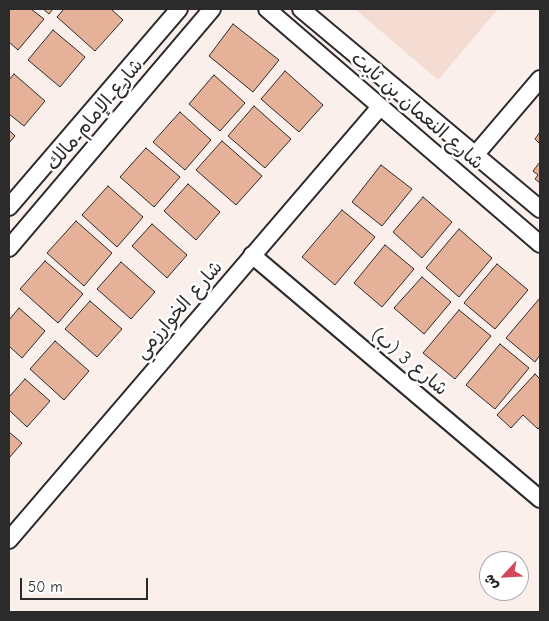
<!DOCTYPE html>
<meta charset="utf-8">
<style>
body{margin:0}
#map{position:relative;width:549px;height:621px;overflow:hidden;background:#faefeb;font-family:"Comic Neue","Playpen Sans Arabic",sans-serif}
canvas{display:block}
.frame{position:absolute;inset:0;border:10px solid #2b2b2b;pointer-events:none}
.north{position:absolute;left:479px;top:551px;width:50px;height:50px;box-sizing:border-box;background:#fff;border:1px solid #aaa;border-radius:50%;rotate:245deg;font-size:14px;font-weight:700;line-height:20px;text-align:center;color:#2b2b2b}
.north::after{content:'';display:block;margin:auto;width:18px;height:22px;background:#d1495b;clip-path:polygon(50% 0,100% 100%,50% 72%,0 100%)}
.scale{position:absolute;left:20px;top:578px;width:128px;height:22px;box-sizing:border-box;border:2px solid #2b2b2b;border-top:0;padding-left:6px;font-size:15px;line-height:18px;white-space:nowrap;color:#2b2b2b;-webkit-text-stroke:4px #fff;paint-order:stroke}
</style>
<div id="map">
<canvas width="549" height="621"></canvas>
<div class="frame"></div>
<div class="north">ش</div>
<div class="scale">50 m</div>
</div>
<script>
const ctx = document.querySelector('canvas').getContext('2d');
ctx.lineJoin = 'round';
function fill(path, color) {
  ctx.fillStyle = color;
  ctx.fill(path, 'evenodd');
}
function shape(rows) {
  const path = new Path2D();
  for (const r of rows) {
    path.moveTo(r[0], r[1]);
    for (let i = 2; i < r.length; i += 2) path.lineTo(r[i], r[i + 1]);
  }
  return path;
}
function strokePath(path, color, width, dash) {
  ctx.strokeStyle = color;
  ctx.lineWidth = width;
  ctx.lineCap = dash ? 'butt' : 'round';
  ctx.setLineDash(dash || []);
  ctx.stroke(path);
}
function drawText(font, color, halo, rows, align = 'center') {
  ctx.font = font + ' "Comic Neue","Playpen Sans Arabic",sans-serif';
  ctx.lineWidth = 5;
  ctx.setLineDash([]);
  ctx.textBaseline = 'middle';
  ctx.strokeStyle = halo;
  ctx.fillStyle = color;
  for (const [text, x, y, turn = 0] of rows) {
    ctx.save();
    ctx.translate(x, y);
    ctx.rotate((+turn || 0) * Math.PI / 180);
    ctx.textAlign = isNaN(turn) ? turn : align;
    if (halo) ctx.strokeText(text, 0, 0);
    ctx.fillText(text, 0, 0);
    ctx.restore();
  }
}
const built = shape([
 [355,9,498,9,438,80]
]);
const building = shape([
 [9,9,31,9,44,19,18,50,9,42,9,9],
 [43,9,53,9,49,14,43,9],
 [64,9,111,9,123,20,95,51,57,17,64,9],
 [233,24,279,60,253,92,209,56,233,24],
 [53,30,85,57,60,87,28,60,53,30],
 [285,71,323,105,299,132,261,99,285,71],
 [14,74,45,101,24,126,9,114,9,80,14,74],
 [214,75,245,103,220,131,189,104,214,75],
 [254,106,291,139,265,168,228,136,254,106],
 [180,112,211,140,185,170,153,142,180,112],
 [9,130,15,136,9,143,9,130],
 [540,132,540,144,535,139,540,132],
 [222,141,262,176,236,205,196,170,222,141],
 [146,148,180,177,154,207,120,177,146,148],
 [540,162,540,183,535,179,538,175,533,171,540,162],
 [381,165,412,189,382,226,352,202,381,165],
 [188,184,220,212,196,240,164,211,188,184],
 [108,186,143,217,117,247,82,215,108,186],
 [423,197,452,222,422,258,393,232,423,197],
 [342,210,375,237,335,285,302,257,342,210],
 [76,221,112,253,84,286,47,253,76,221],
 [152,224,187,255,167,278,132,246,152,224],
 [459,229,492,258,459,297,426,268,459,229],
 [385,245,414,269,382,307,354,283,385,245],
 [45,261,83,294,58,323,20,289,45,261],
 [121,262,155,292,131,319,97,289,121,262],
 [497,264,528,290,495,329,464,303,497,264],
 [422,277,451,302,424,334,394,308,422,277],
 [540,298,540,355,535,362,506,338,540,298],
 [90,301,122,329,97,357,65,329,90,301],
 [19,308,45,331,22,358,9,346,9,320,19,308],
 [459,310,491,336,455,379,423,353,459,310],
 [55,341,89,371,64,400,30,369,55,341],
 [500,344,529,368,495,409,466,385,500,344],
 [535,374,540,379,540,426,538,429,523,415,511,428,497,415,535,374],
 [25,379,50,401,27,427,9,410,9,397,25,379],
 [9,432,22,443,9,458,9,432]
]);
const street = shape([
 [267,9,540,244],
 [301,9,540,209],
 [476,154,540,79],
 [9,207,179,9],
 [9,248,212,9],
 [252,255,540,499],
 [9,540,380,107]
]);
const streetNames = [
 ["شارع النعمان بن ثابت",417,111,41],
 ["شارع الإمام مالك",95,115,-50],
 ["شارع الخوارزمي",179,310,-49],
 ["شارع 3 (ب)",409,362,40]
];
fill(built, '#f4dcd2');
fill(building, '#e6b199');
strokePath(building, '#2b2b2b', 1);
strokePath(street, '#2b2b2b', 20);
strokePath(street, '#fff', 16);
drawText('19px', '#2b2b2b', '#fff', streetNames);
</script>
